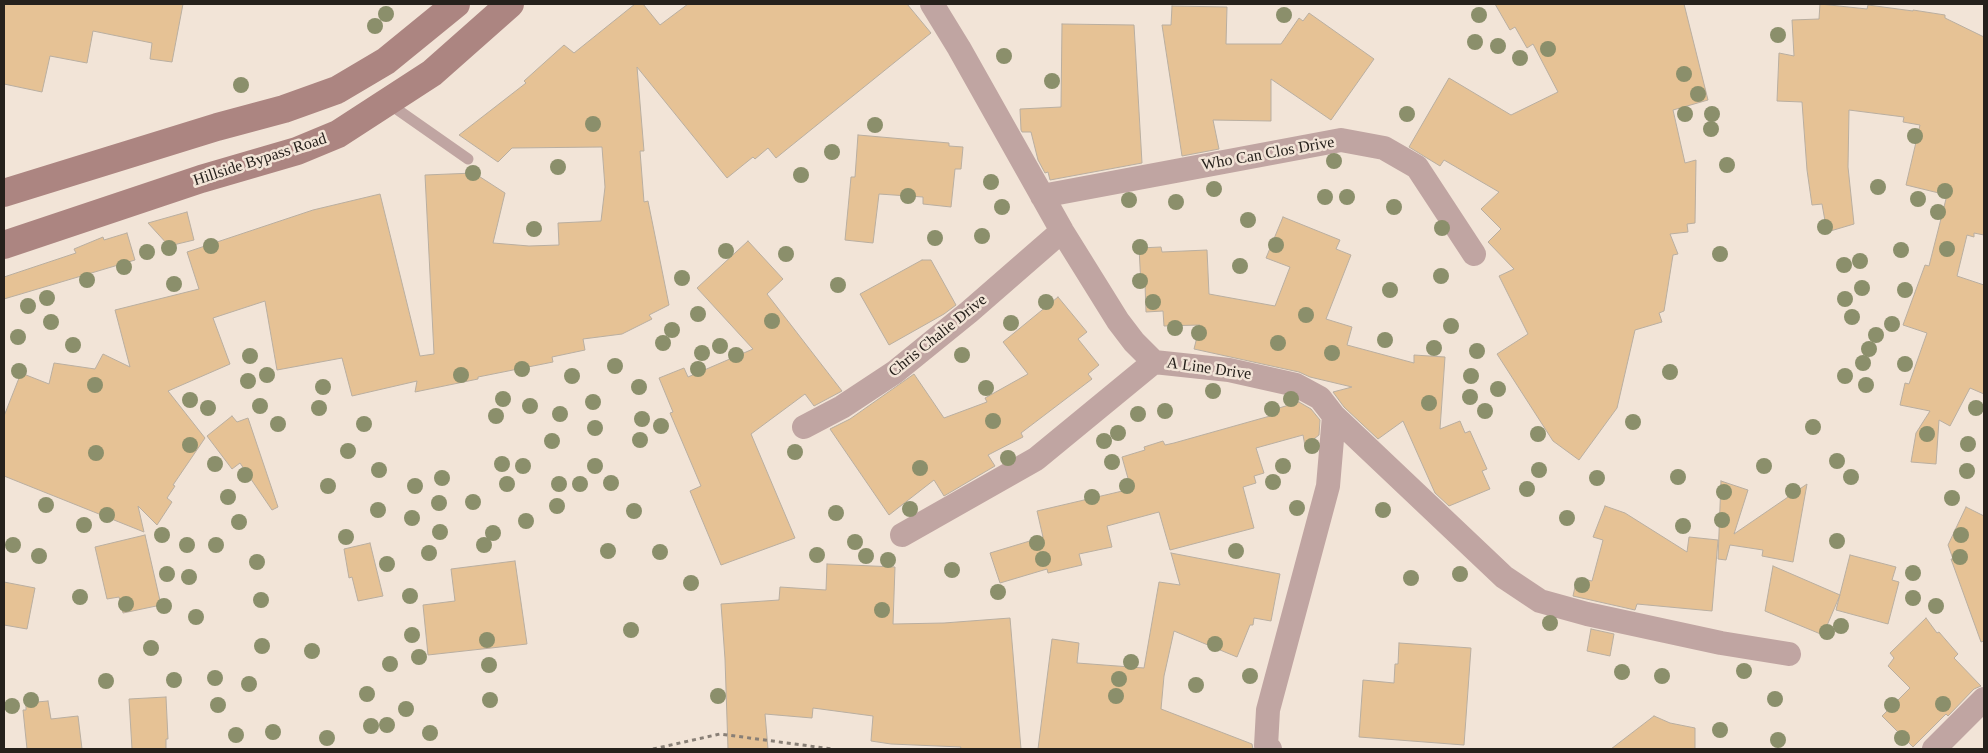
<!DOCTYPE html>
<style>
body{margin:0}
#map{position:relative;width:1988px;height:753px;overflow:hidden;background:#f2e4d7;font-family:"Times New Roman",serif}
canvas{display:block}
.frame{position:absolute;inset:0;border:5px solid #26211c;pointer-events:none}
</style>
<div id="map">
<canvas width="1988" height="753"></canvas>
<div class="frame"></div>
</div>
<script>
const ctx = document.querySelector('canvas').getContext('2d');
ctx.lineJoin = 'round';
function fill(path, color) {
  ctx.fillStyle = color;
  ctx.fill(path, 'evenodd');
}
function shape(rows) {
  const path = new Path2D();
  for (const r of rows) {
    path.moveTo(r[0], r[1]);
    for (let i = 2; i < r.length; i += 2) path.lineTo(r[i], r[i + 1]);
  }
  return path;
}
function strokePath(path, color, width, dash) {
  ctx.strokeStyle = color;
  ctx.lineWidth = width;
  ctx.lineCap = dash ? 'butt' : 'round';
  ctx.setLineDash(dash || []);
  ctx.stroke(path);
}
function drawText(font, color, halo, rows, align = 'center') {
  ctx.font = font + ' "Times New Roman",serif';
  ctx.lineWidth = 5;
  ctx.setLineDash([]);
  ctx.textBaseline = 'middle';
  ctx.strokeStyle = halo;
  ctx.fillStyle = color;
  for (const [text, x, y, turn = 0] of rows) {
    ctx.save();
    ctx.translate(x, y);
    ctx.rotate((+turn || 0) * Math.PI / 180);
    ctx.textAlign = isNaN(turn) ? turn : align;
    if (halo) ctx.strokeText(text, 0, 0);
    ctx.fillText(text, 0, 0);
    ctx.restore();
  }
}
const building = shape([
 [4,4,183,4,172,62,150,59,152,43,93,31,87,63,50,56,42,92,4,84,4,4],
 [635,4,643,4,660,25,688,4,907,4,931,33,776,158,768,148,755,159,753,157,727,178,637,67,644,151,640,151,644,202,648,201,669,305,649,315,652,319,622,334,583,339,585,350,552,357,553,362,478,377,478,379,415,392,417,381,352,396,342,358,277,370,265,301,213,318,230,364,168,391,205,438,173,485,175,486,167,498,172,502,157,525,138,506,144,532,4,476,4,416,21,373,49,384,54,363,95,369,103,354,130,367,115,310,199,289,187,252,313,210,380,194,420,356,434,354,425,175,474,173,505,193,493,243,529,246,559,245,558,223,601,221,605,187,602,147,512,148,498,162,459,135,526,83,524,81,564,45,574,53,635,4],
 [1495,4,1684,4,1708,100,1673,110,1685,163,1696,160,1695,223,1687,224,1688,232,1670,234,1678,254,1673,255,1664,311,1659,313,1662,322,1635,330,1617,408,1579,460,1553,441,1497,354,1528,334,1499,276,1514,269,1488,242,1501,229,1481,209,1499,192,1444,160,1440,166,1409,147,1449,78,1511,115,1558,92,1533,44,1527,48,1515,27,1510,30,1495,4],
 [1820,4,1867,9,1868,5,1913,11,1913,10,1945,15,1945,18,1984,37,1984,235,1974,233,1974,237,1967,235,1957,276,1984,285,1984,394,1970,388,1950,426,1939,420,1936,464,1911,462,1916,433,1930,411,1900,405,1905,383,1909,384,1927,333,1903,325,1925,265,1929,266,1947,195,1906,185,1920,125,1903,122,1904,117,1849,110,1848,167,1854,224,1827,232,1822,204,1812,205,1807,170,1802,102,1777,101,1779,53,1794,56,1792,20,1819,19,1820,4],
 [1172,6,1227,7,1226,44,1281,44,1299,18,1303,21,1309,13,1374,59,1331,120,1271,79,1271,121,1213,120,1219,149,1182,156,1162,25,1171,25,1172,6],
 [1062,24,1134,25,1142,163,1050,180,1048,172,1045,173,1038,160,1031,132,1022,132,1021,130,1020,109,1061,107,1062,24],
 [858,135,949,143,949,146,963,147,961,169,955,169,951,207,923,204,923,197,879,194,873,243,845,240,851,177,855,177,858,135],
 [187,212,194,240,169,246,148,223,187,212],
 [1283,217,1340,240,1336,249,1351,255,1326,319,1352,327,1347,345,1414,363,1414,355,1445,357,1440,429,1460,421,1465,433,1470,431,1487,469,1482,471,1490,489,1449,506,1435,493,1403,421,1378,439,1344,407,1333,392,1352,387,1310,377,1299,372,1194,349,1200,325,1164,326,1163,311,1146,312,1145,284,1141,285,1139,248,1161,247,1162,252,1207,250,1209,294,1275,306,1290,267,1266,258,1283,217],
 [127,233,135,260,4,299,4,277,76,253,74,249,103,237,104,240,127,233],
 [748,241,783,279,767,294,842,391,814,406,805,394,751,434,795,538,721,565,690,491,701,486,670,413,673,412,659,378,684,368,688,377,753,349,697,288,748,241],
 [922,260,931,260,956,305,944,314,889,345,860,294,922,260],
 [1058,297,1087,332,1078,339,1099,365,1088,374,1092,379,1021,433,1023,437,988,455,995,466,944,496,934,480,889,515,830,429,850,419,914,374,944,418,987,402,985,398,1028,374,1003,342,1058,297],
 [1299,402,1311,409,1320,420,1319,435,1305,446,1303,435,1256,448,1264,473,1254,476,1256,483,1243,487,1254,528,1170,550,1159,512,1107,526,1112,547,1079,554,1082,565,1048,573,1047,569,1000,583,990,553,1043,537,1037,511,1131,489,1122,457,1145,450,1144,447,1163,441,1165,445,1174,443,1270,416,1269,411,1299,402],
 [232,416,237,422,248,418,278,507,272,510,240,463,232,469,207,436,232,416],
 [1721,481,1748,490,1734,534,1807,484,1793,562,1762,556,1763,550,1730,545,1726,560,1718,559,1721,481],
 [1605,506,1625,513,1687,552,1689,537,1718,540,1712,611,1637,604,1635,610,1573,596,1577,578,1592,581,1603,540,1593,537,1605,506],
 [1966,507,1984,516,1984,641,1981,642,1951,559,1953,559,1948,545,1966,507],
 [145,535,161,605,123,613,119,597,107,599,95,547,145,535],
 [370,543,383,596,358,601,352,577,349,578,344,549,370,543],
 [1171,553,1280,574,1271,621,1254,618,1253,625,1250,625,1237,657,1174,631,1164,676,1161,709,1252,744,1253,749,1038,749,1052,639,1079,643,1077,663,1144,668,1159,582,1180,585,1171,553],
 [1850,555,1896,567,1892,580,1899,582,1888,624,1836,610,1850,555],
 [515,561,527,644,428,655,423,605,455,601,451,569,515,561],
 [827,564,895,567,893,624,944,623,1010,618,1021,749,960,749,961,747,891,744,871,741,873,716,813,708,812,718,765,714,768,749,728,749,725,659,721,604,779,600,780,587,826,590,827,564],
 [1773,566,1840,595,1823,635,1765,611,1773,566],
 [4,582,35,588,27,629,4,625,4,582],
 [1926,618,1937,633,1939,632,1958,654,1954,658,1981,686,1974,689,1948,716,1946,714,1913,747,1882,716,1910,688,1888,666,1894,658,1890,653,1926,618],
 [1591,629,1614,634,1610,656,1587,651,1591,629],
 [1399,643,1471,648,1464,745,1359,737,1363,680,1394,683,1395,664,1398,664,1399,643],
 [166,697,168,739,166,739,166,749,132,749,129,699,166,697],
 [48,701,51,719,78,716,82,749,27,749,23,710,26,710,26,703,48,701],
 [1654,716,1670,723,1695,728,1695,749,1611,749,1654,716]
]);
const path = shape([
 [653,749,720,734,832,749]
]);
const lane = shape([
 [388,103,468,159]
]);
const street = shape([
 [932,4,959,48,1062,231,1118,321,1134,342,1154,362,1229,370,1296,385,1320,398,1334,416,1328,486,1268,710,1266,746,1270,749],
 [1042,196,1341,140,1384,148,1417,167,1474,254],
 [1334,416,1504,577,1540,601,1587,614,1721,643,1789,654],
 [804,427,842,407,895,372,969,312,1062,231],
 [902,535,1036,459,1154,362],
 [1934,749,1984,699]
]);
const secondary = shape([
 [4,193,217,127,284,109,337,90,386,61,456,4],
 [4,245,201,179,297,151,338,134,432,73,510,4]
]);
const trees = [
 [386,14],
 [1284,15],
 [1479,15],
 [375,26],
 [1778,35],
 [1475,42],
 [1498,46],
 [1548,49],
 [1004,56],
 [1520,58],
 [1684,74],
 [1052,81],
 [241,85],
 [1698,94],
 [1407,114],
 [1685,114],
 [1712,114],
 [593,124],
 [875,125],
 [1711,129],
 [1915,136],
 [832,152],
 [1334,161],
 [1727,165],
 [558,167],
 [473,173],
 [801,175],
 [991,182],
 [1878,187],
 [1214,189],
 [1945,191],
 [908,196],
 [1325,197],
 [1347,197],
 [1918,199],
 [1129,200],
 [1176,202],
 [1002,207],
 [1394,207],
 [1938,212],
 [1248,220],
 [1825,227],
 [1442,228],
 [534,229],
 [982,236],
 [935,238],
 [1276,245],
 [211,246],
 [1140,247],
 [169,248],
 [1947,249],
 [1901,250],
 [726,251],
 [147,252],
 [786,254],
 [1720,254],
 [1860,261],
 [1844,265],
 [1240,266],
 [124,267],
 [1441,276],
 [682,278],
 [87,280],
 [1140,281],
 [174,284],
 [838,285],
 [1862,288],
 [1390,290],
 [1905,290],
 [47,298],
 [1845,299],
 [1046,302],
 [1153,302],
 [28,306],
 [698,314],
 [1306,315],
 [1852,317],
 [772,321],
 [51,322],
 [1011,323],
 [1892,324],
 [1451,326],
 [1175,328],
 [672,330],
 [1199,333],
 [1876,335],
 [18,337],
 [1385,340],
 [663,343],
 [1278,343],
 [73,345],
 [720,346],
 [1434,348],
 [1869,349],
 [1477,351],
 [702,353],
 [1332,353],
 [736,355],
 [962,355],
 [250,356],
 [1863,363],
 [1905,364],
 [615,366],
 [522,369],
 [698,369],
 [19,371],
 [1670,372],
 [267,375],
 [461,375],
 [572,376],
 [1471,376],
 [1845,376],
 [248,381],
 [95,385],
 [1866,385],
 [323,387],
 [639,387],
 [986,388],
 [1498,389],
 [1213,391],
 [1470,397],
 [503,399],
 [1291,399],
 [190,400],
 [593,402],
 [1429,403],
 [260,406],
 [530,406],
 [208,408],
 [319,408],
 [1976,408],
 [1272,409],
 [1165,411],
 [1485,411],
 [560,414],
 [1138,414],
 [496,416],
 [642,419],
 [993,421],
 [1633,422],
 [278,424],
 [364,424],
 [661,426],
 [1813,427],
 [595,428],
 [1118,433],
 [1538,434],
 [1927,434],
 [640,440],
 [552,441],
 [1104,441],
 [1968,444],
 [190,445],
 [1312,446],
 [348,451],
 [795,452],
 [96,453],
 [1008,458],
 [1837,461],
 [1112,462],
 [215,464],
 [502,464],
 [523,466],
 [595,466],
 [1283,466],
 [1764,466],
 [920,468],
 [379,470],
 [1539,470],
 [1967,471],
 [245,475],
 [1678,477],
 [1851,477],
 [442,478],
 [1597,478],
 [1273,482],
 [611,483],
 [507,484],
 [559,484],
 [580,484],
 [328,486],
 [415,486],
 [1127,486],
 [1527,489],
 [1793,491],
 [1724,492],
 [228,497],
 [1092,497],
 [1952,498],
 [473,502],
 [439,503],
 [46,505],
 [557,506],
 [1297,508],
 [910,509],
 [378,510],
 [1383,510],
 [634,511],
 [836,513],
 [107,515],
 [412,518],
 [1567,518],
 [1722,520],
 [526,521],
 [239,522],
 [84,525],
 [1683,526],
 [440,532],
 [493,533],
 [162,535],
 [1961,535],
 [346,537],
 [1837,541],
 [855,542],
 [1037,543],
 [13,545],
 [187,545],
 [216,545],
 [484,545],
 [608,551],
 [1236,551],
 [660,552],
 [429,553],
 [817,555],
 [39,556],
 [866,556],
 [1960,557],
 [1043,559],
 [888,560],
 [257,562],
 [387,564],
 [952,570],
 [1913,573],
 [167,574],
 [1460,574],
 [189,577],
 [1411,578],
 [691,583],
 [1582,585],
 [998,592],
 [410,596],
 [80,597],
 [1913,598],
 [261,600],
 [126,604],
 [164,606],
 [1936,606],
 [882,610],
 [196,617],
 [1550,623],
 [1841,626],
 [631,630],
 [1827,632],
 [412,635],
 [487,640],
 [1215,644],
 [262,646],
 [151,648],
 [312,651],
 [419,657],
 [1131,662],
 [390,664],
 [489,665],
 [1744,671],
 [1622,672],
 [1250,676],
 [1662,676],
 [215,678],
 [1119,679],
 [174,680],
 [106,681],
 [249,684],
 [1196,685],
 [367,694],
 [718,696],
 [1116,696],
 [1775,699],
 [31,700],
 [490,700],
 [1943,704],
 [218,705],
 [1892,705],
 [12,706],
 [406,709],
 [387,725],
 [371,726],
 [1720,730],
 [273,732],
 [430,733],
 [236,735],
 [327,738],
 [1902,738],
 [1778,740]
];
const streetNames = [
 ["Who Can Clos Drive",1268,154,-10],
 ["Hillside Bypass Road",260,160,-18],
 ["Chris Chalie Drive",938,336,-39],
 ["A Line Drive",1209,369,8]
];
fill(building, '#e6c295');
strokePath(building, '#b9aea0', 1);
strokePath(path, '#887f76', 3, [4, 4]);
strokePath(lane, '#c0a5a2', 11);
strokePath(street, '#c0a5a2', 24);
strokePath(secondary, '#ac8581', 28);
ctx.fillStyle = '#8b8f6b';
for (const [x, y] of trees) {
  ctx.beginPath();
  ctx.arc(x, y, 8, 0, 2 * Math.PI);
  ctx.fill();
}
drawText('16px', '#26211c', '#f2e4d7', streetNames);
</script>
